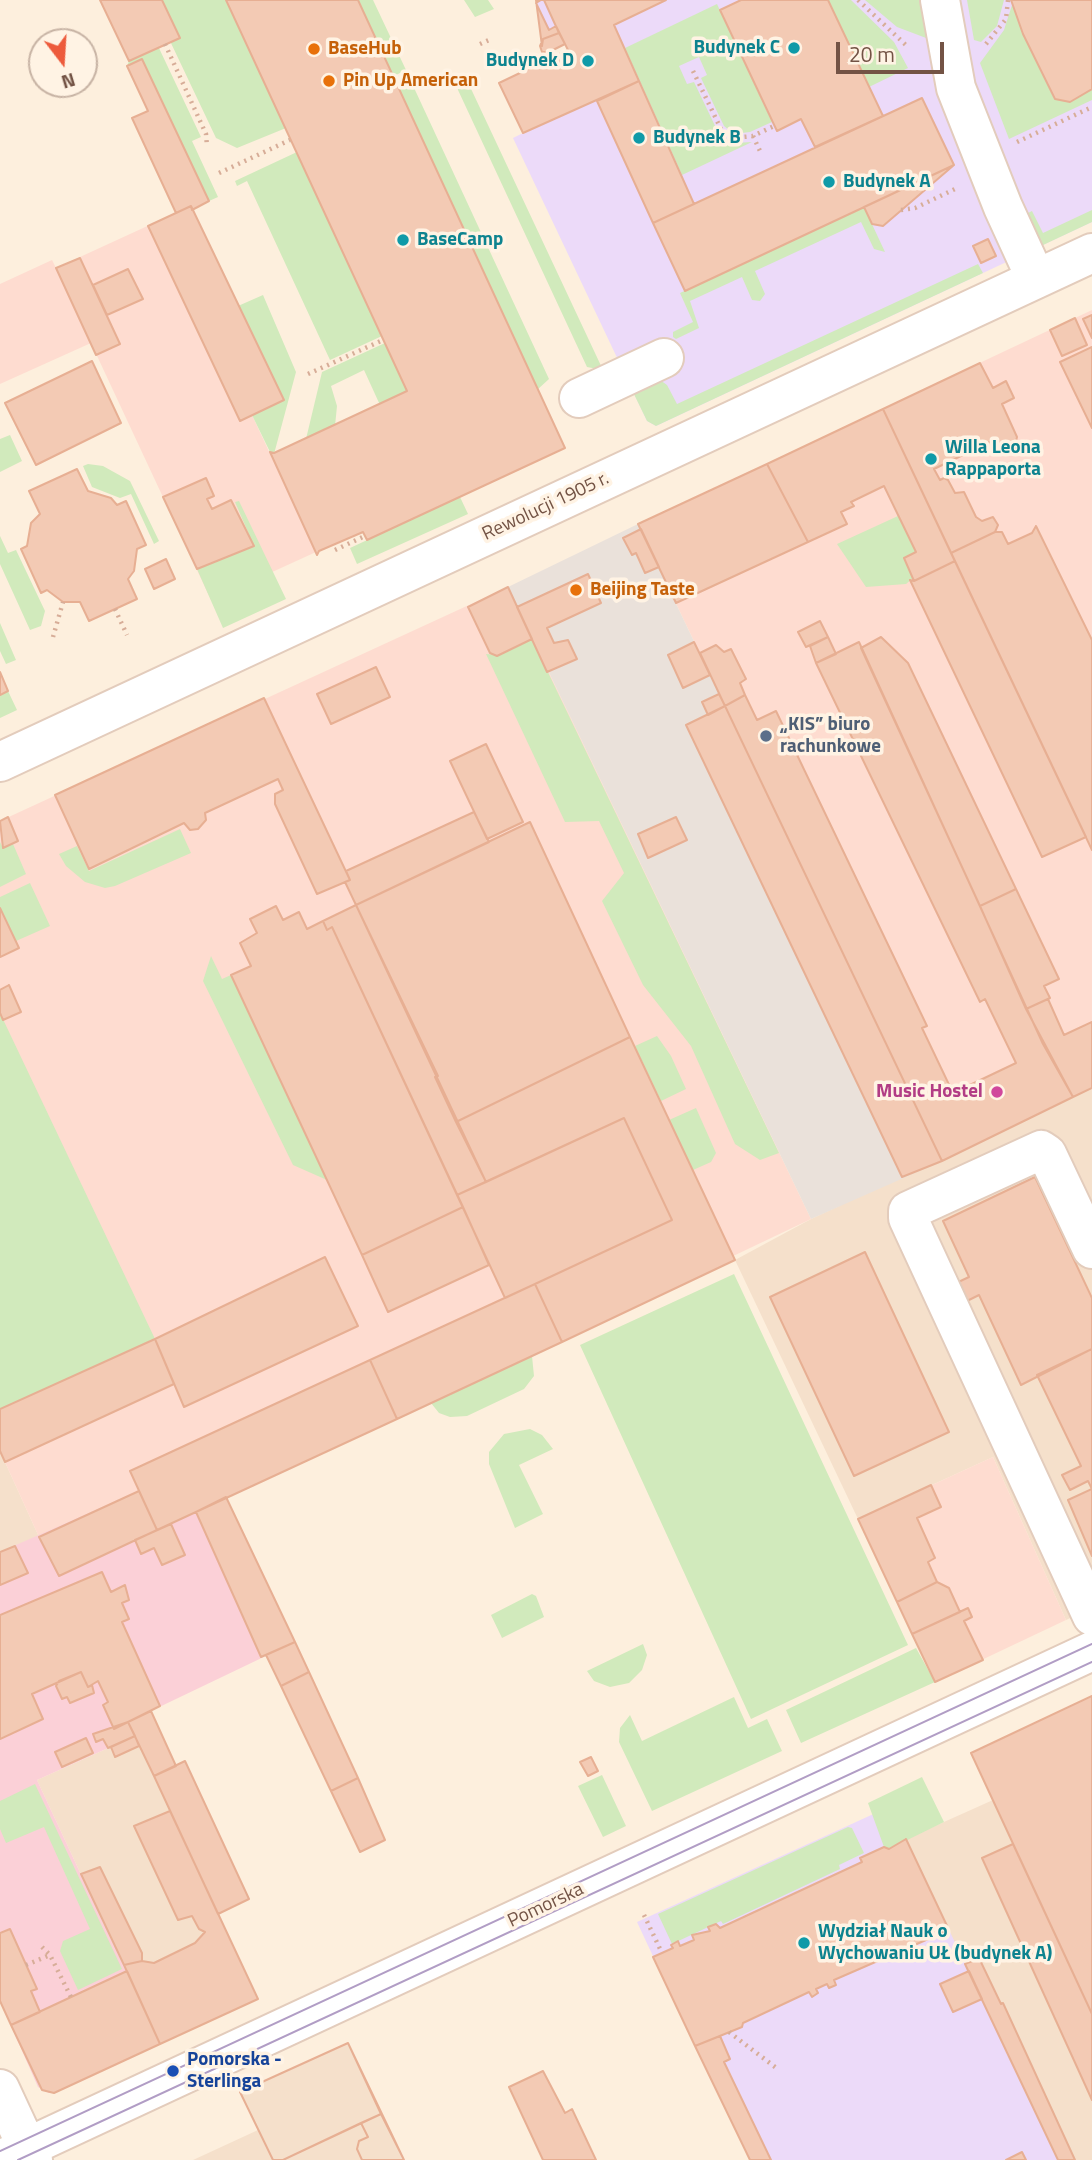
<!DOCTYPE html>
<meta charset="utf-8">
<style>
body{margin:0}
#map{position:relative;width:1092px;height:2160px;overflow:hidden;background:#fdefdd;font-family:"Titillium Web",sans-serif}
canvas{display:block}
.north{position:absolute;left:28px;top:28px;width:70px;height:70px;box-sizing:border-box;background:#fff3e4;border:2px solid #c7b3a4;border-radius:50%;rotate:163deg;font-size:19px;font-weight:700;line-height:28px;text-align:center;color:#735345}
.north::after{content:'';display:block;margin:auto;width:24px;height:32px;background:#ed5b3c;clip-path:polygon(50% 0,100% 100%,50% 72%,0 100%)}
.scale{position:absolute;left:836px;top:42px;width:108px;height:32px;box-sizing:border-box;border:4px solid #735345;border-top:0;padding-left:9px;font-size:21px;line-height:24px;white-space:nowrap;color:#735345;-webkit-text-stroke:5px #fff3e4;paint-order:stroke}
</style>
<div id="map">
<canvas width="1092" height="2160"></canvas>
<div class="north">N</div>
<div class="scale">20 m</div>
</div>
<script>
const ctx = document.querySelector('canvas').getContext('2d');
ctx.lineJoin = 'round';
function fill(path, color) {
  ctx.fillStyle = color;
  ctx.fill(path, 'evenodd');
}
function shape(rows) {
  const path = new Path2D();
  for (const r of rows) {
    path.moveTo(r[0], r[1]);
    for (let i = 2; i < r.length; i += 2) path.lineTo(r[i], r[i + 1]);
  }
  return path;
}
function strokePath(path, color, width, dash) {
  ctx.strokeStyle = color;
  ctx.lineWidth = width;
  ctx.lineCap = dash ? 'butt' : 'round';
  ctx.setLineDash(dash || []);
  ctx.stroke(path);
}
function drawText(font, color, halo, rows, align = 'center') {
  ctx.font = font + ' "Titillium Web",sans-serif';
  ctx.lineWidth = 7;
  ctx.setLineDash([]);
  ctx.textBaseline = 'middle';
  ctx.strokeStyle = halo;
  ctx.fillStyle = color;
  for (const [text, x, y, turn = 0] of rows) {
    ctx.save();
    ctx.translate(x, y);
    ctx.rotate((+turn || 0) * Math.PI / 180);
    ctx.textAlign = isNaN(turn) ? turn : align;
    if (halo) ctx.strokeText(text, 0, 0);
    ctx.fillText(text, 0, 0);
    ctx.restore();
  }
}
const residential = shape([
 [1092,1088,1092,1608,1066,1620,993,1457,858,1519,735,1260,811,1219],
 [0,1451,39,1537,0,1552],
 [135,1736,258,1999,160,2044,37,1780],
 [993,1800,1092,2012,1092,2160,1055,2160,906,1839],
 [348,2043,403,2160,193,2160,258,2130,240,2092]
]);
const commercial = shape([
 [191,206,251,413,316,552,211,600,91,343,0,384,0,284,52,260,56,268],
 [1092,310,1092,1088,942,1161,638,524],
 [508,587,811,1219,157,1530,139,1491,39,1537,0,1451,0,821],
 [993,1457,1066,1620,935,1682,858,1519]
]);
const industrial = shape([
 [638,524,942,1161,811,1219,508,587]
]);
const education = shape([
 [541,0,1092,0,1092,222,656,426,647,421,513,138,523,133,499,83,568,50,559,33,549,30,536,3],
 [891,1806,906,1839,1058,2160,750,2160,695,2046,637,1922]
]);
const medical = shape([
 [139,1491,158,1530,226,1497,295,1642,128,1722,135,1736,37,1780,160,2044,49,2093,38,2087,0,2001,0,1552]
]);
const green = shape([
 [161,0,227,0,286,128,237,148,216,138,170,41],
 [356,0,373,0,406,70,392,77],
 [464,0,488,0,494,9,475,17],
 [828,0,851,0,894,42,908,68,869,87],
 [865,0,928,0,934,41,897,27],
 [967,0,1004,0,997,26,981,42,974,40],
 [717,4,772,122,750,132,734,134,724,126,701,78,707,75,699,57,679,66,687,84,694,82,718,132,732,143,752,142,682,175,625,48],
 [1012,5,1054,99,1070,102,1092,75,1092,100,1009,139,980,63,1004,30],
 [158,46,201,137,192,141,218,197,209,201,142,60,127,66,129,61],
 [465,76,603,370,587,367,458,90,457,85],
 [409,77,549,379,537,390,395,83],
 [297,152,382,336,330,360,247,181,237,186,235,181],
 [864,207,885,252,874,249,861,222,755,271,765,294,760,301,752,300,742,277,690,301,699,328,676,339,673,337,673,332,693,322,680,293],
 [1092,210,1092,222,1041,246,1026,214,1032,211,1043,233],
 [978,264,983,273,656,426,647,421,630,386,660,380,667,385,677,404],
 [263,295,296,372,274,454,270,452,252,415,284,399,238,306],
 [385,343,408,392,380,405,364,370,331,386,337,406,335,426,306,439,322,372],
 [10,435,22,461,0,472,0,439],
 [88,464,103,466,130,481,159,541,154,544,131,494,120,498,92,487,83,466],
 [460,497,468,514,357,564,350,548],
 [239,501,286,599,223,628,197,569,254,546,235,502],
 [898,516,916,552,904,559,913,578,906,584,866,587,837,544],
 [0,536,8,553,16,550,45,611,41,626,30,630,0,564],
 [0,623,16,660,6,664,0,651],
 [532,639,779,1153,760,1160,735,1144,691,1046,643,985,602,901,624,873,599,821,565,822,486,654,497,655],
 [8,691,17,710,0,718,0,695],
 [180,829,191,853,115,886,105,888,85,882,66,866,59,854,77,846,89,871],
 [0,842,3,848,13,844,26,874,0,887],
 [30,883,50,926,16,941,0,908,0,897],
 [211,956,222,979,231,975,327,1180,293,1165,203,981],
 [0,1013,155,1339,0,1409],
 [657,1036,671,1056,686,1089,661,1101,635,1046],
 [696,1108,716,1153,711,1162,693,1170,669,1120],
 [734,1274,908,1645,751,1719,580,1345],
 [532,1356,534,1376,524,1389,467,1416,450,1417,439,1413,431,1403],
 [530,1429,542,1435,553,1449,519,1465,543,1514,515,1528,489,1464,489,1452,504,1434],
 [532,1594,536,1596,544,1617,502,1638,491,1615],
 [643,1644,647,1655,642,1670,629,1683,610,1687,594,1681,587,1671],
 [916,1648,935,1682,801,1743,786,1710],
 [734,1697,748,1728,767,1719,782,1751,652,1811,619,1742,620,1728,630,1715,642,1741],
 [602,1775,626,1826,603,1837,578,1786],
 [922,1777,944,1822,889,1849,884,1847,868,1803],
 [35,1784,122,1969,78,1990,60,1951,63,1941,90,1929,44,1827,6,1843,0,1829,0,1801],
 [848,1827,852,1828,864,1853,839,1865,840,1869,723,1924,721,1921,672,1944,658,1914]
]);
const building = shape([
 [100,0,162,0,180,38,129,61,100,0],
 [226,0,358,0,565,448,367,540,363,532,319,551,317,555,270,452,274,453,407,391,226,0],
 [536,0,544,0,559,33,543,39,542,46,536,0],
 [541,0,666,0,614,25,639,81,523,133,499,83,568,50,556,26,549,30,536,3,541,0],
 [741,0,828,0,883,116,815,147,801,119,777,131,720,10,741,0],
 [1011,0,1092,0,1092,89,1070,102,1055,99,1023,34,1011,0],
 [559,33,565,44,549,52,542,52,540,46,543,39,559,33],
 [142,59,209,201,192,210,191,206,176,213,132,118,148,111,127,66,142,59],
 [639,81,694,204,653,223,597,101,639,81],
 [922,98,954,165,685,291,653,223,922,98],
 [954,165,883,226,872,224,864,207,954,165],
 [191,206,284,400,240,421,148,226,191,206],
 [988,239,996,256,981,263,973,246,988,239],
 [80,258,120,344,96,355,56,268,80,258],
 [128,269,143,299,107,315,93,285,128,269],
 [1092,315,1092,338,1083,319,1092,315],
 [1075,318,1087,345,1062,356,1050,330,1075,318],
 [1092,347,1092,428,1060,362,1092,347],
 [92,361,121,423,36,465,5,403,92,361],
 [980,363,993,388,1006,381,1014,398,1002,404,1017,437,1016,441,1002,448,994,440,934,469,940,480,944,478,948,480,955,493,964,492,976,517,982,521,993,517,998,525,995,532,951,553,883,409,980,363],
 [883,409,955,561,914,581,904,558,916,552,884,486,851,502,854,506,841,512,847,524,808,542,767,464,883,409],
 [767,464,808,542,676,603,638,524,767,464],
 [77,469,88,491,111,498,117,505,126,501,146,545,137,549,134,571,128,579,137,599,89,621,80,602,63,602,47,590,41,593,21,549,27,546,31,523,40,514,29,491,77,469],
 [206,478,214,496,207,499,212,509,231,500,254,546,197,569,163,497,206,478],
 [1036,526,1092,640,1092,850,951,553,995,532,1002,532,1008,544,1032,533,1036,526],
 [641,529,659,567,645,573,636,553,632,555,623,538,641,529],
 [166,559,175,579,154,589,145,569,166,559],
 [955,561,1086,837,1042,857,910,580,914,581,955,561],
 [588,574,601,603,547,628,554,643,568,640,577,659,547,672,517,607,588,574],
 [508,587,532,639,497,656,490,653,468,607,508,587],
 [820,621,828,637,806,647,798,632,820,621],
 [828,637,836,654,816,663,810,646,828,637],
 [881,637,908,663,1016,889,980,906,861,648,881,637],
 [694,642,710,675,683,688,668,655,694,642],
 [859,642,1043,1044,1073,1097,942,1161,725,706,745,695,757,720,776,711,927,1026,922,1028,953,1093,1016,1063,985,999,980,1002,816,663,859,642],
 [716,645,724,652,731,649,746,679,740,683,745,695,725,706,700,653,716,645],
 [376,667,390,697,331,724,317,694,376,667],
 [0,672,8,691,0,695,0,672],
 [719,694,725,706,708,715,702,702,719,694],
 [264,698,350,880,317,894,275,804,275,794,283,790,278,779,205,813,206,820,198,829,190,830,184,823,89,869,55,795,264,698],
 [725,706,942,1161,902,1177,686,725,725,706],
 [486,744,523,822,487,839,450,761,486,744],
 [474,812,489,842,356,905,345,882,350,880,346,871,474,812],
 [8,817,18,841,3,848,0,821,8,817],
 [676,817,687,840,648,858,638,834,676,817],
 [530,822,630,1037,456,1122,435,1077,438,1076,356,905,530,822],
 [1016,889,1059,979,1044,986,1050,998,1026,1009,980,906,1016,889],
 [356,905,486,1182,457,1195,332,927,327,930,323,921,356,905],
 [276,906,283,920,299,912,307,929,323,921,327,930,332,927,463,1207,362,1255,231,975,251,966,240,943,257,933,250,919,276,906],
 [0,908,19,948,0,957,0,908],
 [9,985,21,1012,3,1020,0,1013,0,990,9,985],
 [1048,999,1064,1035,1092,1022,1092,1088,1073,1097,1026,1009,1048,999],
 [630,1037,735,1260,562,1342,535,1284,672,1220,624,1118,486,1182,456,1122,630,1037],
 [624,1118,672,1220,505,1298,457,1195,624,1118],
 [1035,1177,1092,1298,1092,1349,1021,1385,979,1295,961,1304,952,1285,969,1277,943,1221,1035,1177],
 [463,1207,489,1265,388,1312,362,1255,463,1207],
 [865,1252,949,1432,854,1476,770,1297,865,1252],
 [325,1257,358,1326,184,1407,155,1339,325,1257],
 [535,1284,562,1342,397,1419,370,1360,535,1284],
 [155,1339,174,1384,5,1462,0,1451,0,1409,155,1339],
 [1092,1349,1092,1556,1068,1500,1092,1489,1088,1481,1070,1490,1062,1475,1081,1466,1037,1375,1092,1349],
 [370,1360,397,1419,157,1530,130,1471,370,1360],
 [931,1485,941,1507,917,1518,935,1558,928,1562,937,1582,897,1602,858,1519,931,1485],
 [139,1491,157,1530,59,1576,39,1537,139,1491],
 [226,1497,295,1642,261,1657,196,1512,226,1497],
 [171,1524,185,1555,162,1565,154,1548,141,1554,135,1540,171,1524],
 [15,1546,28,1573,0,1585,0,1552,15,1546],
 [102,1572,111,1592,125,1585,129,1600,122,1603,129,1619,122,1622,160,1706,114,1729,103,1705,108,1702,98,1681,88,1687,81,1672,32,1694,43,1719,0,1739,0,1615,102,1572],
 [937,1582,949,1588,960,1612,912,1634,897,1602,937,1582],
 [968,1608,972,1617,964,1621,983,1660,935,1682,912,1634,968,1608],
 [295,1642,309,1672,281,1686,266,1655,295,1642],
 [81,1672,88,1687,92,1685,94,1693,70,1703,67,1697,62,1699,56,1686,59,1681,81,1672],
 [309,1672,358,1778,331,1791,281,1686,309,1672],
 [1092,1696,1092,2014,971,1753,1092,1696],
 [151,1711,176,1766,154,1776,128,1722,151,1711],
 [128,1722,135,1736,108,1748,103,1739,96,1742,93,1734,128,1722],
 [135,1736,139,1746,115,1757,111,1747,135,1736],
 [86,1738,93,1753,62,1767,55,1752,86,1738],
 [591,1757,598,1771,588,1776,580,1762,591,1757],
 [185,1761,249,1899,218,1914,154,1776,185,1761],
 [358,1778,385,1840,360,1852,331,1791,358,1778],
 [170,1811,258,1999,160,2044,124,1965,142,1961,154,1963,195,1943,205,1932,199,1929,192,1916,178,1920,134,1826,170,1811],
 [906,1839,949,1930,834,1980,836,1985,829,1988,827,1984,816,1989,818,1993,812,1997,809,1992,743,2023,742,2027,695,2046,653,1957,673,1948,671,1945,678,1941,680,1946,694,1940,692,1935,710,1931,708,1927,716,1924,720,1928,862,1862,860,1858,884,1847,889,1849,906,1839],
 [1013,1844,1092,2014,1092,2100,982,1858,1013,1844],
 [100,1867,142,1953,142,1961,124,1965,81,1874,100,1867],
 [10,1929,37,1989,31,1991,40,2012,11,2025,0,2001,0,1933,10,1929],
 [979,1958,1001,2004,1003,2003,1075,2160,1058,2160,965,1964,979,1958],
 [127,1971,160,2044,54,2093,42,2090,11,2025,127,1971],
 [969,1971,982,1999,953,2012,940,1984,969,1971],
 [720,2036,730,2059,724,2062,771,2160,750,2160,695,2046,720,2036],
 [348,2043,404,2160,362,2160,357,2149,359,2141,368,2137,361,2123,283,2160,273,2160,240,2092,348,2043],
 [348,2043,381,2114,283,2160,273,2160,240,2092,348,2043],
 [543,2071,565,2113,572,2109,596,2160,543,2160,509,2087,543,2071],
 [381,2114,404,2160,362,2160,357,2149,359,2141,368,2137,361,2123,381,2114],
 [1022,2152,1026,2160,1006,2160,1022,2152]
]);
const path = shape([
 [858,0,908,47],
 [165,44,206,134,207,146],
 [480,44,489,40],
 [986,44,1006,19,1008,0],
 [693,71,721,129,733,138,753,136,774,126],
 [753,136,760,151],
 [1017,142,1092,107],
 [219,173,290,140],
 [901,210,915,208,955,189],
 [308,374,383,340],
 [335,550,365,536],
 [115,609,127,635],
 [53,637,63,602],
 [644,1915,662,1953],
 [42,1947,50,1955,71,1997],
 [26,1965,50,1955],
 [729,2032,779,2070]
]);
const minor = shape([
 [940,0,956,88,1003,207,1036,279],
 [579,398,664,358],
 [0,762,1092,253],
 [1092,1249,1047,1154,1041,1150,908,1211,908,1218,1092,1616],
 [0,2089,33,2160],
 [0,2160,1092,1651]
]);
const tram = shape([
 [0,2151,1092,1644],
 [18,2160,1092,1662]
]);
const markers = [
 [794,48,7,"#0f9aa8"],
 [314,49,7,"#e8710a"],
 [588,61,7,"#0f9aa8"],
 [329,81,7,"#e8710a"],
 [639,138,7,"#0f9aa8"],
 [829,182,7,"#0f9aa8"],
 [403,240,7,"#0f9aa8"],
 [931,459,7,"#0f9aa8"],
 [576,590,7,"#e8710a"],
 [766,736,7,"#5c6f8a"],
 [997,1092,7,"#d1479c"],
 [804,1943,7,"#0f9aa8"],
 [173,2071,7,"#1a4fb4"]
];
const cultureNames = [
 ["Budynek C",780,48,"right"],
 ["Budynek D",574,61,"right"],
 ["Budynek B",653,138],
 ["Budynek A",843,182],
 ["BaseCamp",417,240],
 ["Willa Leona",945,448],
 ["Rappaporta",945,470],
 ["Wydział Nauk o",818,1932],
 ["Wychowaniu UŁ (budynek A)",818,1954]
];
const foodNames = [
 ["BaseHub",328,49],
 ["Pin Up American",343,81],
 ["Beijing Taste",590,590]
];
const streetNames = [
 ["Rewolucji 1905 r.",546,507,-25],
 ["Pomorska",546,1906,-25]
];
const serviceNames = [
 ["„KIS” biuro",780,725],
 ["rachunkowe",780,747]
];
const hotelNames = [
 ["Music Hostel",983,1092]
];
const transitNames = [
 ["Pomorska -",187,2060],
 ["Sterlinga",187,2082]
];
fill(residential, '#f5e0cb');
fill(commercial, '#fedcd0');
fill(industrial, '#eae1da');
fill(education, '#ecdaf9');
fill(medical, '#fbd0d7');
fill(green, '#d1eabc');
fill(building, '#f3cab4');
strokePath(building, '#e7af93', 2);
strokePath(minor, '#e3ccbc', 42);
strokePath(path, '#d7ad98', 4.5, [2, 5]);
strokePath(minor, '#fff', 38);
strokePath(tram, '#b19dc5', 2);
for (const [x, y, r, color] of markers) {
  const dot = new Path2D();
  dot.arc(x, y, r, 0, 2 * Math.PI);
  ctx.fillStyle = color;
  ctx.fill(dot);
  strokePath(dot, '#fff3e4', 2.5);
}
drawText('bold 19px', '#0d838f', '#fff3e4', cultureNames, 'left');
drawText('bold 19px', '#c56008', '#fff3e4', foodNames, 'left');
drawText('19px', '#735345', '#fff3e4', streetNames);
drawText('bold 19px', '#4e5e75', '#fff3e4', serviceNames, 'left');
drawText('bold 19px', '#b23c85', '#fff3e4', hotelNames, 'right');
drawText('bold 19px', '#164399', '#fff3e4', transitNames, 'left');
</script>
